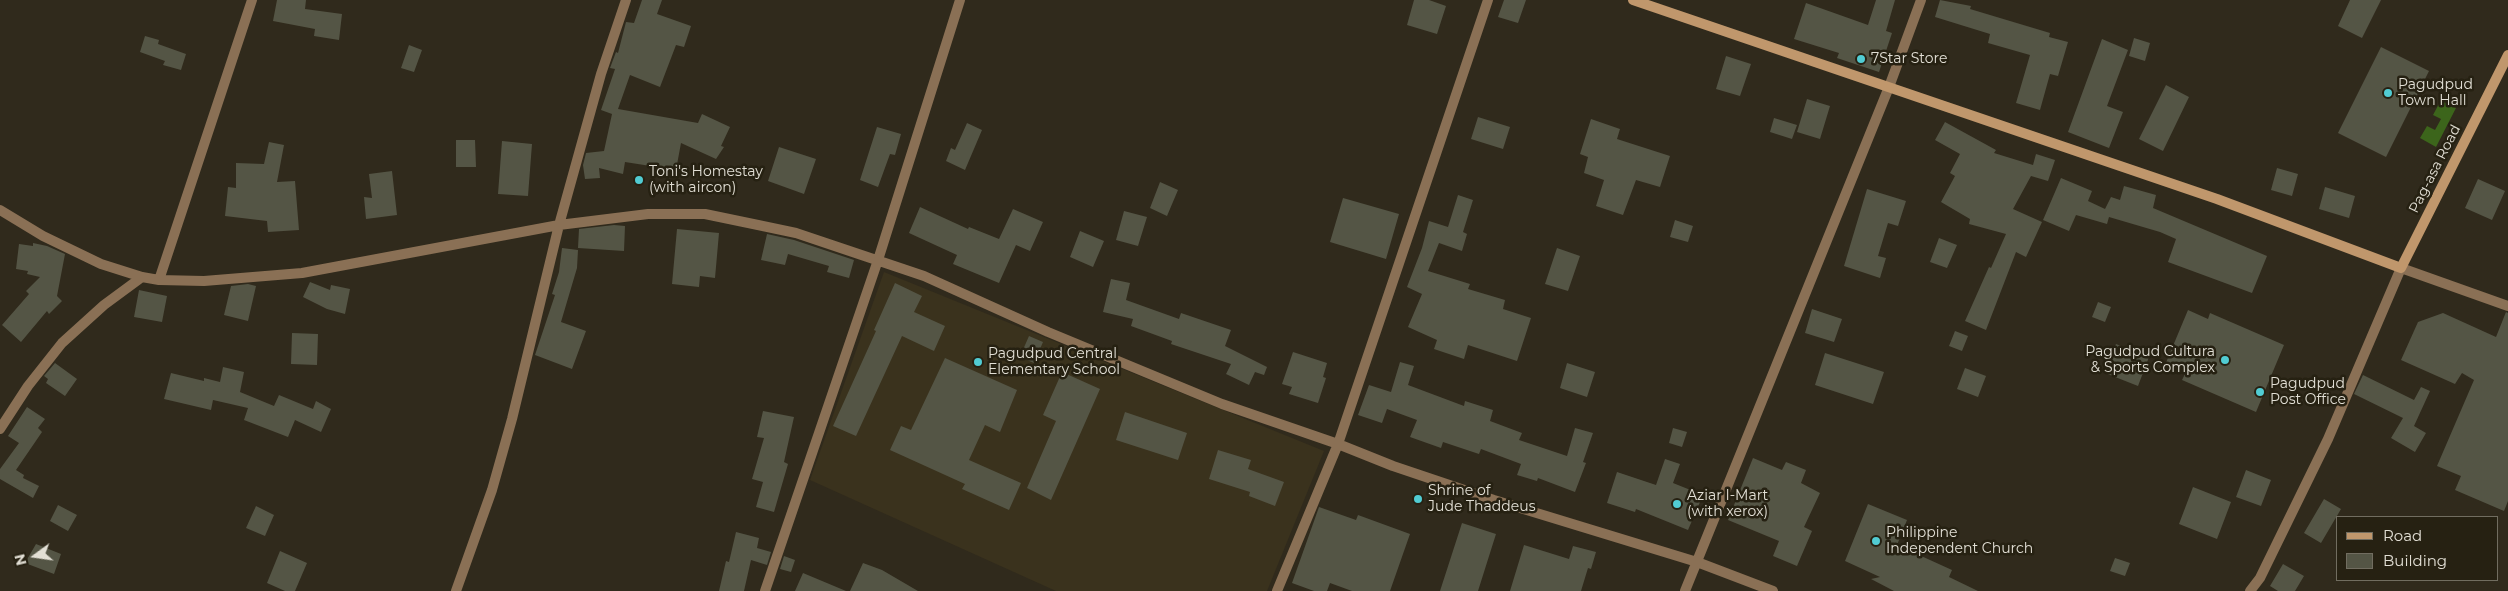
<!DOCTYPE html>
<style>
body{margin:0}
#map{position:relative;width:2508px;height:591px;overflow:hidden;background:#302a1c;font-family:Montserrat,sans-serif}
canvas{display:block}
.legend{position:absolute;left:2336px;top:516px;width:162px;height:65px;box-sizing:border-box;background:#262112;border:1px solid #716d60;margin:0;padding:6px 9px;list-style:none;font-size:15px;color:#e2dfd5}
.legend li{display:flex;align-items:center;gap:10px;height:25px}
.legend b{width:25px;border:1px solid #716d60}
.north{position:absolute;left:10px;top:531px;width:50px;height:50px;-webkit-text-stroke:4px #262112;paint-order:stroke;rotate:256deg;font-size:14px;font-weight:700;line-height:20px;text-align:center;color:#e2dfd5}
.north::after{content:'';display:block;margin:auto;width:18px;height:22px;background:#e2dfd5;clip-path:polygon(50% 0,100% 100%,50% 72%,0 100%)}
</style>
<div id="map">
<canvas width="2508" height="591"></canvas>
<ul class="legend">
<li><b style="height:6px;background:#c0976c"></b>Road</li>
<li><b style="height:14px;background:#545545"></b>Building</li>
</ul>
<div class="north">N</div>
</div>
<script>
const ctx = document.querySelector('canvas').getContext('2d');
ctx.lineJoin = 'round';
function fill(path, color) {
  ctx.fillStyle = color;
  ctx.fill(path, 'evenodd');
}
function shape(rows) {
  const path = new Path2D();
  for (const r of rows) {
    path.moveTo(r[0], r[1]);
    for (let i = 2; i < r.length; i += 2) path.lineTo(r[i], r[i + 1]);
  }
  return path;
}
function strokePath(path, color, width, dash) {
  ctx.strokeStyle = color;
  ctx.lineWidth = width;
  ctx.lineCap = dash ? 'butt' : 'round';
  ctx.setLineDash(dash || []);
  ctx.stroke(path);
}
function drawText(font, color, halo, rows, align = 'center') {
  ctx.font = font + ' Montserrat,sans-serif';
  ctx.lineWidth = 5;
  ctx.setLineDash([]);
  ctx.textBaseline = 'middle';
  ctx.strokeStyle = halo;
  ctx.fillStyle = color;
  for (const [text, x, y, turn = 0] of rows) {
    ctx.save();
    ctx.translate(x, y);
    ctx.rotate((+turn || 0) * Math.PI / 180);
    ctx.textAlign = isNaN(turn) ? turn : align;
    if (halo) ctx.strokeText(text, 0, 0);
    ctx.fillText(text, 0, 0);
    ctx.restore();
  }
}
const built = shape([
 [884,272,1324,451,1267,591,1056,591,810,480]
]);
const water = shape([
 [2441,100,2456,108,2436,147,2420,138,2427,126,2435,130,2441,119,2433,115]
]);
const building = shape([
 [277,0,306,0,305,9,342,14,339,40,314,36,315,29,273,21],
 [642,0,662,0,657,14,691,26,684,47,676,45,660,87,630,75,618,109,698,123,702,114,730,127,721,146,724,147,716,159,681,143,676,170,625,162,623,174,599,168,600,178,585,179,583,165,586,153,604,151,612,114,601,110,615,69,610,68,616,52,618,53,626,22,634,23],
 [1414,0,1429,0,1446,6,1437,34,1407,25],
 [1504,0,1526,0,1518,23,1498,17],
 [1876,0,1895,0,1886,31,1892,33,1879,72,1837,58,1839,53,1794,39,1806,3,1868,25],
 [1940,0,1971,6,1970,9,2050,33,2049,37,2068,42,2058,76,2050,74,2040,110,2016,103,2030,55,1988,43,1990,34,1935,17],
 [2350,0,2381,0,2362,38,2338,26],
 [145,36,159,40,158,44,186,54,181,70,163,65,165,61,140,52],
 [2134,38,2150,43,2145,61,2129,56],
 [2102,39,2128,50,2107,106,2123,112,2109,148,2068,132],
 [409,45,422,50,414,72,401,68],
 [2381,47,2429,71,2386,157,2338,133],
 [1726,56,1751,64,1740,96,1716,89],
 [2166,85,2189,97,2163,151,2139,139],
 [1807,99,1830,106,1820,139,1797,132],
 [1478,117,1510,127,1503,149,1471,139],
 [1774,118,1797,125,1792,139,1770,132],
 [1591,119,1620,129,1617,139,1670,156,1660,187,1636,180,1623,215,1596,206,1604,180,1584,173,1588,157,1580,154],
 [1945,122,1996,150,1994,153,2033,165,2036,154,2055,160,2048,181,2031,176,2013,209,2042,222,2026,257,2016,252,1986,330,1965,321,1989,267,1991,268,2006,234,1969,224,1970,219,1941,202,1955,176,1950,173,1960,154,1935,140],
 [967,123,982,130,965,170,946,161,951,148,955,150],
 [877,127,901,134,895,155,890,154,878,187,860,180],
 [456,140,475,140,476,167,456,167],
 [502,141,532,144,528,196,498,194],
 [269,142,284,145,277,182,295,181,299,230,268,232,267,221,225,216,228,187,236,188,236,163,264,164],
 [779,147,816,159,804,194,768,181],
 [2277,168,2298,174,2292,196,2271,190],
 [392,171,397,215,366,219,364,197,372,198,369,174],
 [2061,178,2092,191,2088,201,2105,209,2111,197,2120,200,2124,186,2156,195,2153,208,2267,256,2252,293,2168,262,2176,239,2160,232,2109,217,2107,224,2076,215,2069,231,2043,220],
 [2478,179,2505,191,2492,220,2465,208],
 [1160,182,1178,190,1167,216,1150,208],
 [2325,187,2355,196,2349,218,2319,209],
 [1867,189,1906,201,1898,226,1888,223,1878,256,1886,258,1880,278,1844,266],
 [1458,195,1473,200,1463,232,1467,234,1462,251,1439,243,1428,271,1470,284,1468,289,1505,300,1503,309,1531,318,1517,361,1468,345,1464,359,1434,349,1437,340,1408,327,1422,294,1407,287,1422,248,1429,221,1448,227],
 [1343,198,1399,214,1386,259,1330,242],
 [920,207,968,229,969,227,999,239,1013,209,1043,222,1030,251,1016,245,999,283,953,264,957,255,909,233],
 [1124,211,1147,217,1138,246,1116,240],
 [1675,220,1693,226,1688,242,1670,237],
 [614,225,625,226,624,251,578,248,579,229],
 [677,229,719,233,715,278,700,276,699,287,672,284],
 [1080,231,1104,241,1093,267,1070,257],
 [767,234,794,240,854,260,849,278,827,272,829,266,788,254,785,265,761,260],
 [1939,238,1957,245,1947,268,1930,262],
 [33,243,47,246,65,254,57,296,62,301,49,314,47,311,21,342,2,325,29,294,26,291,40,277,27,274,28,271,16,269,19,244,33,246],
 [562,248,578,250,577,268,561,322,586,331,572,369,535,355,555,295,552,294,559,272],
 [1557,248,1580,256,1568,291,1545,284],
 [1111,279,1130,283,1126,300,1179,319,1181,313,1231,330,1225,346,1267,367,1264,375,1255,372,1249,385,1226,374,1231,364,1171,344,1172,341,1131,326,1133,319,1103,312],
 [310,282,330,290,331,285,350,289,345,314,327,309,303,297],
 [895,283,922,296,914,312,945,326,934,351,902,336,856,436,833,426,876,331,874,330],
 [248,284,256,286,248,321,224,315,231,286],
 [139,290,167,296,162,322,134,317],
 [2098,302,2111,307,2105,322,2092,317],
 [1812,309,1842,319,1834,342,1805,333],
 [2188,310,2208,319,2210,313,2284,345,2256,412,2182,380,2185,374,2165,365],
 [2506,312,2508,313,2508,501,2504,511,2455,490,2461,476,2437,466,2474,380,2462,373,2455,384,2401,360,2418,322,2443,313,2496,337],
 [1955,331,1968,336,1962,351,1949,346],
 [292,333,318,334,317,365,291,364],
 [1029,336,1043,342,1034,363,1022,358,1022,352],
 [2116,344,2149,357,2138,386,2105,373],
 [1293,352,1327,363,1323,377,1326,378,1318,403,1289,394,1292,387,1282,384],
 [1825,353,1884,372,1873,404,1815,385],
 [945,358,1017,390,1000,432,985,425,969,460,1021,483,1009,510,962,489,965,484,890,450,901,426,911,430],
 [1400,362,1414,366,1408,385,1464,406,1465,401,1493,410,1490,421,1522,433,1519,440,1567,456,1575,428,1593,433,1583,462,1586,463,1575,492,1538,478,1537,481,1517,475,1521,464,1481,449,1479,454,1443,442,1441,448,1410,437,1417,420,1387,409,1382,423,1358,415,1369,385,1391,392],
 [55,363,77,379,65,396,46,383,48,379,44,376],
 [1567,363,1595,372,1587,397,1560,388],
 [223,367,244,372,240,392,274,406,279,395,313,409,316,401,331,409,321,432,295,420,288,437,244,420,248,408,213,400,211,410,164,399,171,373,204,381,204,378,220,382],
 [1965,368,1986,376,1978,397,1957,389],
 [1062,372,1100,389,1051,500,1027,488,1056,421,1043,415],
 [2363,375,2414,400,2421,387,2430,391,2414,426,2426,433,2415,452,2391,438,2403,418,2354,394],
 [27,407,45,419,38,428,42,432,16,470,24,475,23,478,39,486,33,498,0,479,0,469,19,443,8,436],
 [763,411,794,417,784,462,788,464,774,512,756,507,763,482,752,479,764,438,757,437],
 [1125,412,1187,433,1178,460,1116,440],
 [1673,428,1687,432,1682,447,1669,443],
 [1218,450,1251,460,1248,469,1284,482,1275,506,1249,496,1250,492,1209,479],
 [1753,458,1782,470,1786,462,1806,470,1801,483,1820,493,1804,527,1812,531,1797,566,1773,556,1779,541,1728,520],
 [1665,459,1680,464,1673,483,1703,495,1688,530,1636,509,1635,512,1607,503,1617,472,1656,485],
 [2246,470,2271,480,2261,506,2236,497],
 [2193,487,2231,502,2217,539,2179,524],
 [2324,499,2341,509,2321,543,2304,533],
 [1868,504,1907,520,1897,545,1952,570,1949,577,1978,591,1894,591,1871,579,1880,577,1845,561],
 [58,505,77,515,68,531,50,521],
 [256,506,274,515,265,536,246,528],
 [1319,507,1356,520,1358,515,1410,534,1390,591,1352,591,1330,583,1327,591,1314,591,1292,583],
 [1462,523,1496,534,1478,591,1440,591],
 [736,532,759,538,757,548,771,552,767,565,751,560,744,591,719,591,726,561,729,562],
 [36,544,61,554,54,574,25,563],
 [1524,545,1569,559,1573,546,1596,552,1591,569,1588,568,1581,591,1510,591],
 [280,551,307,563,295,591,285,591,267,583],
 [784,556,795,560,791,572,780,569],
 [2115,558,2130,563,2125,576,2110,571],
 [863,563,882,570,918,591,850,591],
 [2283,564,2304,576,2295,591,2278,591,2270,586],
 [803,573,846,591,795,591]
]);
const street = shape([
 [0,210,43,236,101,264,142,277,159,280,204,281,302,273,559,225,648,214,705,214,758,225,796,233,924,276,1048,332,1222,404,1338,444,1393,466,1494,500,1697,562,1773,591],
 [159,280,252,0],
 [0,429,28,386,62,343,104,305,142,277],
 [456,591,492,490,512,419,559,225,601,74,626,0],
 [765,591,878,260,960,0],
 [1277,591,1338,444,1488,0],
 [1685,591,1889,87,1921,0],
 [2250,591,2260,578,2328,439,2401,268,2508,306]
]);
const secondary = shape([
 [1633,0,2217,199,2401,268,2508,55]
]);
const markers = [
 [1861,59,5,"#51ccd3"],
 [2388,93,5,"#51ccd3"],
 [639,180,5,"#51ccd3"],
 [2225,360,5,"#51ccd3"],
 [978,362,5,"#51ccd3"],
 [2260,392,5,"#51ccd3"],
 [1418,499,5,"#51ccd3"],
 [1677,504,5,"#51ccd3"],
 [1876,541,5,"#51ccd3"]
];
const poiNames = [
 ["7Star Store",1871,59],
 ["Pagudpud",2398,85],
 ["Town Hall",2398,101],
 ["Toni's Homestay",649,172],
 ["(with aircon)",649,188],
 ["Pagudpud Cultura",2215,352,"right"],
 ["& Sports Complex",2215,368,"right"],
 ["Pagudpud Central",988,354],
 ["Elementary School",988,370],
 ["Pagudpud",2270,384],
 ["Post Office",2270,400],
 ["Shrine of",1428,491],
 ["Jude Thaddeus",1428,507],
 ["Aziar I-Mart",1687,496],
 ["(with xerox)",1687,512],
 ["Philippine",1886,533],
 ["Independent Church",1886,549]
];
const streetNames = [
 ["Pag-asa Road",2435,169,-63]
];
fill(built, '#3a321d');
fill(water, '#3c651b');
fill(building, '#545545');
strokePath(street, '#8a7055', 10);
strokePath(secondary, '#c0976c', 10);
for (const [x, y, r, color] of markers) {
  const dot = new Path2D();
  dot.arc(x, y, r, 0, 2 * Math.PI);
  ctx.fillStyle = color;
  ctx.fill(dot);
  strokePath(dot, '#262112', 2);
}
drawText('14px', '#e2dfd5', '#262112', poiNames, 'left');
drawText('14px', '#e2dfd5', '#262112', streetNames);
</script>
